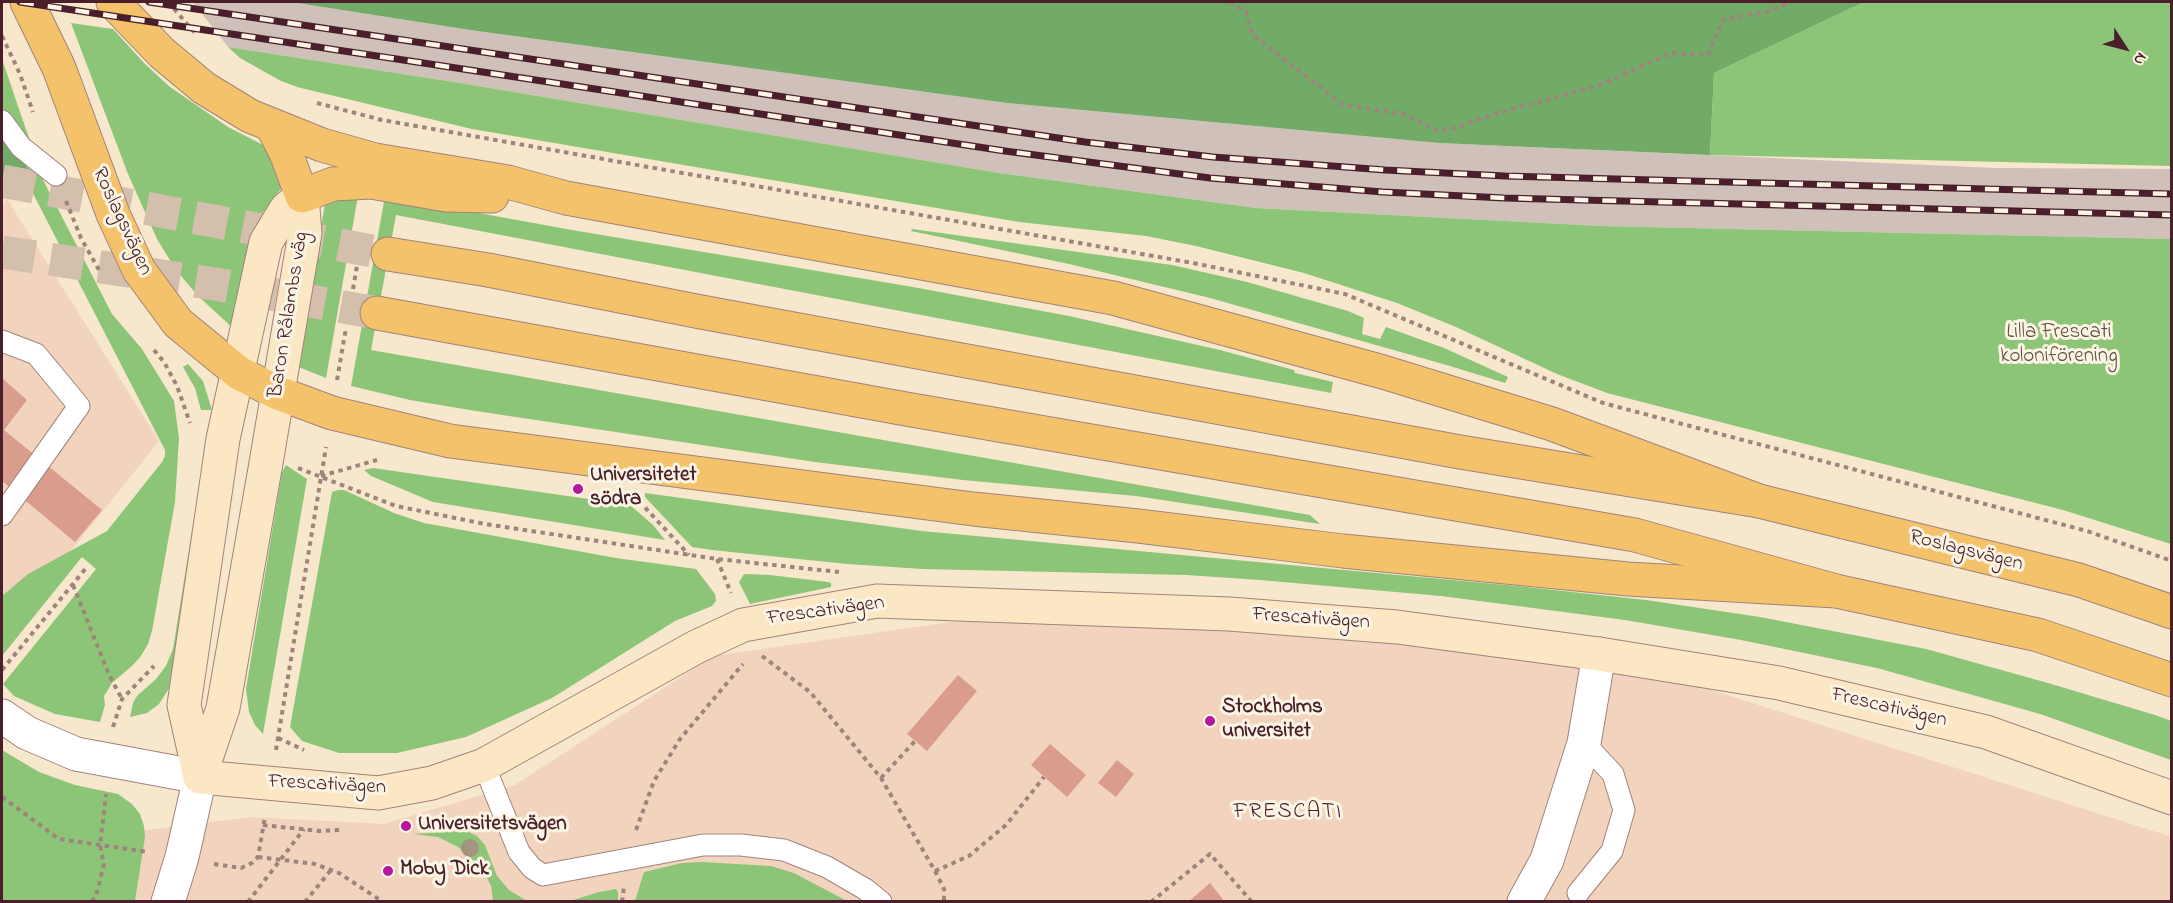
<!DOCTYPE html>
<meta charset="utf-8">
<style>
body{margin:0}
#map{position:relative;width:2173px;height:903px;overflow:hidden;background:#f6e7cd;font-family:"Indie Flower",sans-serif}
canvas{display:block}
.frame{position:absolute;inset:0;border:3px solid #4a1f2b;pointer-events:none}
.north{position:absolute;left:2095px;top:18px;width:60px;height:60px;-webkit-text-stroke:4px #fcf5e5;paint-order:stroke;rotate:126deg;font-size:16px;font-weight:700;line-height:24px;text-align:center;color:#4a1f2b}
.north::after{content:'';display:block;margin:auto;width:21px;height:27px;background:#4a1f2b;clip-path:polygon(50% 0,100% 100%,50% 72%,0 100%)}
</style>
<div id="map">
<canvas width="2173" height="903"></canvas>
<div class="frame"></div>
<div class="north">N</div>
</div>
<script>
const ctx = document.querySelector('canvas').getContext('2d');
ctx.lineJoin = 'round';
function fill(path, color) {
  ctx.fillStyle = color;
  ctx.fill(path, 'evenodd');
}
function shape(rows) {
  const path = new Path2D();
  for (const r of rows) {
    path.moveTo(r[0], r[1]);
    for (let i = 2; i < r.length; i += 2) path.lineTo(r[i], r[i + 1]);
  }
  return path;
}
function strokePath(path, color, width, dash) {
  ctx.strokeStyle = color;
  ctx.lineWidth = width;
  ctx.lineCap = dash ? 'butt' : 'round';
  ctx.setLineDash(dash || []);
  ctx.stroke(path);
}
function drawText(font, color, halo, rows, align = 'center') {
  ctx.font = font + ' "Indie Flower",sans-serif';
  ctx.lineWidth = 6;
  ctx.setLineDash([]);
  ctx.textBaseline = 'middle';
  ctx.strokeStyle = halo;
  ctx.fillStyle = color;
  for (const [text, x, y, turn = 0] of rows) {
    ctx.save();
    ctx.translate(x, y);
    ctx.rotate((+turn || 0) * Math.PI / 180);
    ctx.textAlign = isNaN(turn) ? turn : align;
    if (halo) ctx.strokeText(text, 0, 0);
    ctx.fillText(text, 0, 0);
    ctx.restore();
  }
}
const built = shape([
 [7,199,159,441,2,637,2,205],
 [1056,607,1599,654,2172,837,2171,902,74,902,131,832,250,817,384,824,515,785,713,656]
]);
const industrial = shape([
 [193,2,291,2,470,30,1007,103,1439,143,1995,168,2171,169,2171,239,1601,226,1256,208,999,173,454,82,228,47]
]);
const green = shape([
 [1864,2,2171,2,2171,166,1710,155,1714,73],
 [71,23,113,29,145,64,170,87,228,127,265,146,283,186,262,214,253,237,234,329,198,296,176,270,157,239,128,174],
 [228,47,454,82,999,173,1256,208,1601,226,2171,239,2171,544,2063,510,1607,393,1557,374,1456,327,1397,303,1304,273,1196,246,1146,236,1019,222,472,129,297,87,281,81,240,58],
 [2,59,20,112,32,146,11,125,2,108],
 [27,167,41,176,112,314,142,349,174,401,179,438,175,502,152,631,148,644,141,656,132,666,112,683,104,696,105,705,100,722,55,714,14,696,3,684,96,569,82,557,2,656,2,596,28,574,107,531,162,462,165,456,165,450,24,176,30,171],
 [358,196,326,378,296,366,325,204],
 [385,196,572,230,913,287,1069,316,1220,350,1294,370,1295,373,1333,382,1331,393,396,215,371,350,1310,515,1320,524,1136,496,963,480,815,462,476,411,410,400,351,386],
 [912,229,1172,265,1247,282,1348,311,1364,318,1362,334,1380,339,1386,327,1444,348,1508,377,1505,383,1450,366,1210,298,1069,264,911,231],
 [188,364,203,381,212,410,201,410,195,388,183,367],
 [209,442,214,442,212,483,179,663,170,687,159,704,147,713,130,717,133,703,137,696,156,679,166,666,173,649,195,512,202,484,204,446],
 [286,465,307,479,263,734,255,725,249,712,246,689,282,472],
 [373,468,630,505,653,525,665,540,433,502,371,476,364,470],
 [338,490,344,490,394,513,424,523,616,558,696,569,715,594,716,601,712,606,675,621,552,698,466,737,397,753,339,753,302,741,290,727,332,492],
 [645,493,922,531,1517,586,1646,600,1760,617,1926,649,2048,683,2155,715,2171,721,2171,760,2040,714,1877,668,1741,640,1625,620,1441,596,1260,580,1186,575,923,569,847,564,712,550,692,547,645,497],
 [744,574,770,575,828,582,831,583,831,587,750,604,739,582],
 [2,750,39,772,75,785,118,794,132,804,140,814,144,826,145,837,135,901,2,901],
 [467,831,477,836,485,845,497,876,509,890,527,901,493,901,491,886,487,878,479,866,458,847,438,837,413,834],
 [702,862,771,866,794,873,847,901,635,901,644,872,682,863],
 [616,889,618,892,618,901,570,901,599,892]
]);
const forest = shape([
 [291,2,874,2,875,3,920,2,1864,2,1714,73,1710,155,1439,143,1007,103,470,30],
 [2,135,30,171,2,191]
]);
const building = shape([
 [2,378,27,400,4,430,102,510,75,542,2,481],
 [958,675,977,691,927,751,907,734],
 [1050,744,1086,775,1067,797,1031,765],
 [1117,760,1134,774,1116,797,1098,783],
 [1210,883,1225,902,1188,902]
]);
const highwayTunnel = shape([
 [2,181,388,254],
 [2,252,215,284,377,313]
]);
const path = shape([
 [168,2,195,33],
 [1230,2,1246,12,1252,34,1341,104,1407,115,1434,130,1454,128,1498,113,1597,86,1671,53,1708,55,1723,20,1770,11,1791,2],
 [2,36,20,74,33,112],
 [317,103,382,120,1193,263,1345,294,1603,403,2087,531,2172,561],
 [66,201,81,238,99,270],
 [353,289,357,266],
 [154,350,164,362,177,386,190,423],
 [337,380,346,328],
 [298,468,396,506,485,524,717,559,839,572],
 [321,476,377,460],
 [639,501,689,555],
 [717,559,731,593],
 [73,585,109,675,122,699],
 [762,656,810,692,881,778,935,871,944,889,944,902],
 [2,670,87,567],
 [113,727,122,699,154,666],
 [278,738,304,750],
 [276,750,326,447],
 [881,778,915,741],
 [2,797,59,839,148,852],
 [464,822,471,824,479,830],
 [263,825,319,831,340,830],
 [636,830,654,781,680,739,743,664],
 [258,857,315,864,339,873,383,902],
 [214,864,241,868,252,863,258,857,265,817],
 [935,871,969,856,1006,825,1044,777],
 [92,902,97,892,104,864,100,845,106,794],
 [248,902,304,829],
 [305,902,331,870],
 [622,902,624,887],
 [1151,902,1210,854,1252,902]
]);
const lane = shape([
 [2,121,21,147,56,175],
 [2,341,36,354,79,406,2,515],
 [484,765,519,852,532,868,543,875,703,845,741,845,784,850,827,867,865,889,881,902],
 [1578,893,1612,851,1624,810,1613,774,1584,743]
]);
const street = shape([
 [2,716,27,733,76,754,200,777,182,857,168,902],
 [1524,902,1547,860,1584,743,1599,654]
]);
const secondary = shape([
 [200,776,223,708,266,463,305,233,302,196],
 [200,777,378,793,432,783,484,765,696,647,743,625,877,601,1229,614,1397,627,1599,654,1779,683,1986,732,2172,798],
 [200,777,184,705,223,439,266,242,286,209,302,196]
]);
const primary = shape([
 [27,2,59,68,113,214,139,270,178,323,239,373,278,393,332,413,450,441,973,509,1138,526,1343,551,1628,579,1836,591,2038,635,2172,680],
 [113,2,162,53,204,88,250,116,322,145,375,160,508,182,566,198,1113,298,1383,372,1552,424,1759,501,2079,580,2172,612],
 [272,126,286,153,302,196,333,184,371,182,446,195,492,196]
]);
const highway = shape([
 [388,254,488,270,701,312,1460,452,1759,501],
 [377,313,906,409,1635,535,1836,591]
]);
const rail = shape([
 [20,2,1005,151,1210,178,1383,192,1504,198,2172,215],
 [149,2,1085,142,1213,157,1385,170,1505,176,2172,194]
]);
const trees = [
 [470,848]
];
const markers = [
 [578,489,6,"#b5179e"],
 [1210,721,6,"#b5179e"],
 [406,826,6,"#b5179e"],
 [388,871,6,"#b5179e"]
];
const streetNames = [
 ["Roslagsvägen",121,222,65],
 ["Baron Rålambs väg",290,315,-81],
 ["Roslagsvägen",1966,552,14],
 ["Frescativägen",826,612,-8],
 ["Frescativägen",1311,620,4],
 ["Frescativägen",1889,709,13],
 ["Frescativägen",327,786,3]
];
const parkNames = [
 ["Lilla Frescati",2059,334],
 ["koloniförening",2059,358]
];
const poiNames = [
 ["Universitetet",590,477],
 ["södra",590,501],
 ["Stockholms",1222,709],
 ["universitet",1222,733],
 ["Universitetsvägen",418,826],
 ["Moby Dick",400,871]
];
const neighbourhoodNames = [
 ["FRESCATI",1288,813]
];
fill(built, '#f2d4be');
fill(industrial, '#cfc0ba');
fill(green, '#8dc578');
fill(forest, '#72aa68');
fill(building, '#da9c8d');
strokePath(highwayTunnel, '#d4bfad', 33, [33, 16]);
strokePath(lane, '#a0837c', 23);
strokePath(street, '#a0837c', 35);
strokePath(secondary, '#a0837c', 35);
strokePath(primary, '#a0837c', 35);
strokePath(highway, '#a0837c', 35);
strokePath(path, '#a0837c', 4, [4.5, 4.5]);
strokePath(lane, '#fff', 21);
strokePath(street, '#fff', 33);
strokePath(secondary, '#fbe7c3', 33);
strokePath(primary, '#f4c26a', 33);
strokePath(highway, '#f4c26a', 33);
strokePath(rail, '#4a1f2b', 7);
strokePath(rail, '#fcf5e5', 4.5, [14]);
ctx.fillStyle = '#a29481';
for (const [x, y] of trees) {
  ctx.beginPath();
  ctx.arc(x, y, 9, 0, 2 * Math.PI);
  ctx.fill();
}
for (const [x, y, r, color] of markers) {
  const dot = new Path2D();
  dot.arc(x, y, r, 0, 2 * Math.PI);
  ctx.fillStyle = color;
  ctx.fill(dot);
  strokePath(dot, '#fcf5e5', 2);
}
drawText('21px', '#4a1f2b', '#fcf5e5', streetNames);
drawText('21px', '#5e5142', '#fcf5e5', parkNames);
drawText('bold 21px', '#4a1f2b', '#fcf5e5', poiNames, 'left');
ctx.letterSpacing = '1.5px';
drawText('22px', '#4a1f2b', '#fcf5e5', neighbourhoodNames);
ctx.letterSpacing = '0px';
</script>
